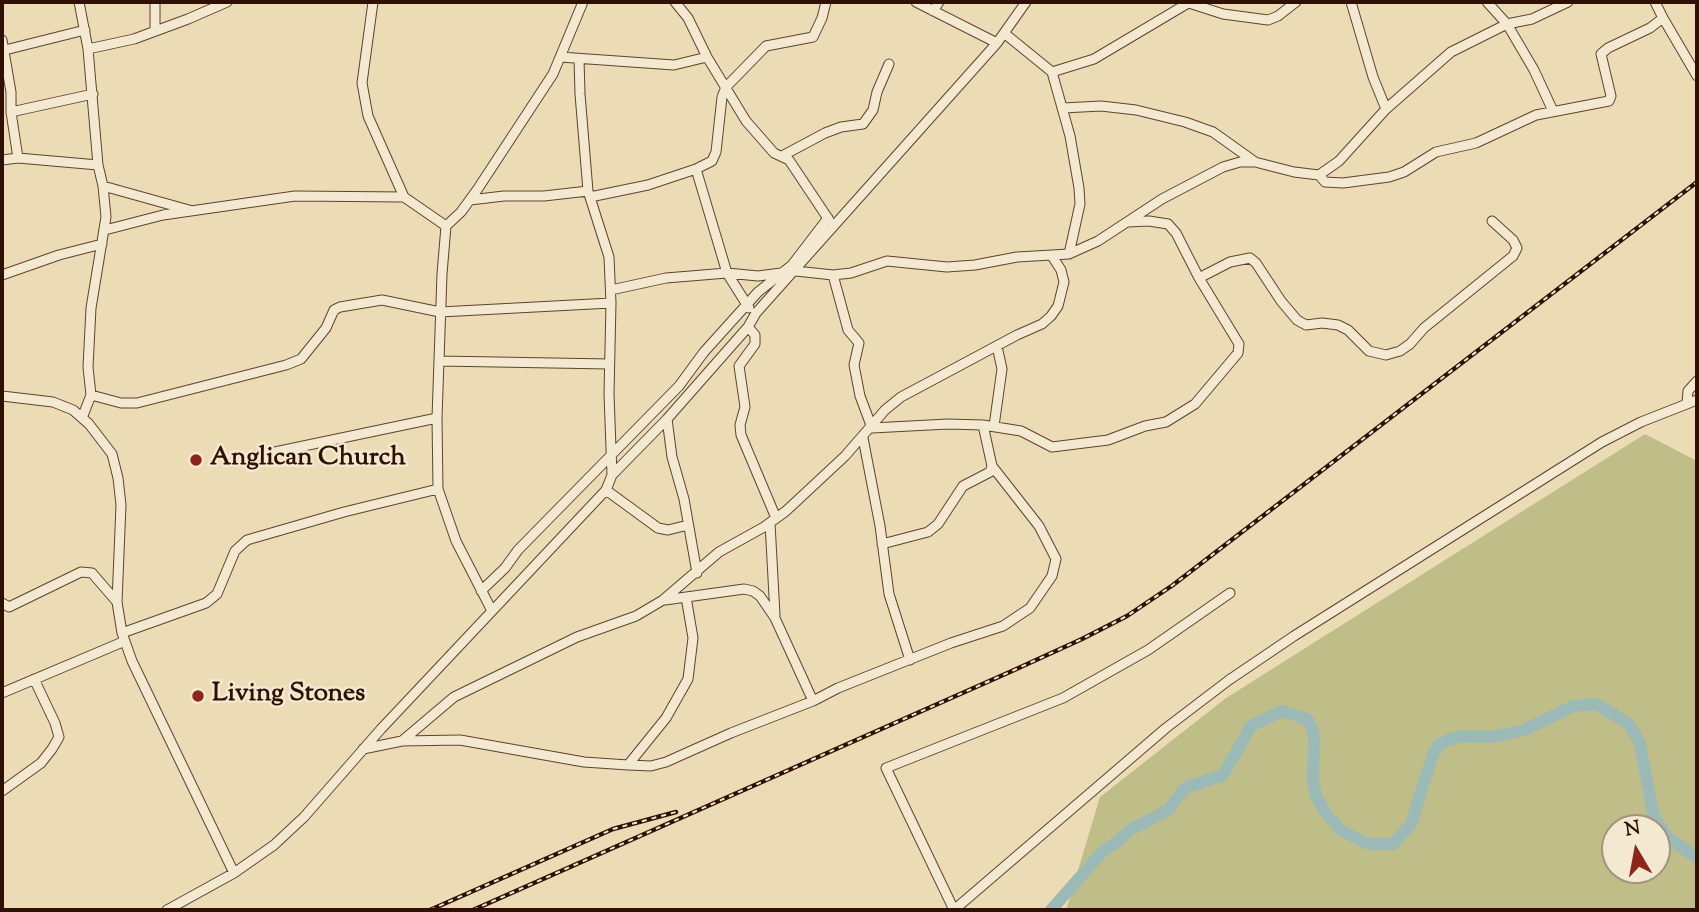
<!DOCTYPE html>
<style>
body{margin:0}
#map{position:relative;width:1699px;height:912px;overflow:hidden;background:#ecdcb6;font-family:"Sorts Mill Goudy",serif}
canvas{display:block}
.frame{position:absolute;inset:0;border:4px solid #2f1001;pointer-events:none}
.north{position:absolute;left:1601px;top:814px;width:70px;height:70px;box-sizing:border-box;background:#f3e8d0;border:2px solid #a5927d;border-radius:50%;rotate:350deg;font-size:19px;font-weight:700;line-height:28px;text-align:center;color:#2f1001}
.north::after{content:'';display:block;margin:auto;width:24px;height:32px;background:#8f2418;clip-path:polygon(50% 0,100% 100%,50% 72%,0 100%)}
</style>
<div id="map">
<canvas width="1699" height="912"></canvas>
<div class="frame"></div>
<div class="north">N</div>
</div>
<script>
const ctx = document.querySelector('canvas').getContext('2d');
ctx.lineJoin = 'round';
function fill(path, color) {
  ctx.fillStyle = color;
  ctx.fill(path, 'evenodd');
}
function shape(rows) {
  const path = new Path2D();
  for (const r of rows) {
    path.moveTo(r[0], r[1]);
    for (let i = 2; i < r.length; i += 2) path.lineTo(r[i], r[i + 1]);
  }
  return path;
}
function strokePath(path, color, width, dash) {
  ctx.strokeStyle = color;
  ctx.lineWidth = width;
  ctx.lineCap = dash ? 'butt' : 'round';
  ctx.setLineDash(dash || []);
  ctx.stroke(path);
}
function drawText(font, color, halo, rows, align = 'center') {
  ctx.font = font + ' "Sorts Mill Goudy",serif';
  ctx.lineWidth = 5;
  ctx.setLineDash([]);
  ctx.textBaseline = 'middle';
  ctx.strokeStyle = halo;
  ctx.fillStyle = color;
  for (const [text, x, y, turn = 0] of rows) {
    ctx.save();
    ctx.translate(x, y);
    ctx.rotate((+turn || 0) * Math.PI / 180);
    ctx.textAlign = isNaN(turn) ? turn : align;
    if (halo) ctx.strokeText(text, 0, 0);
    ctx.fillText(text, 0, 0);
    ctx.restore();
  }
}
const green = shape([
 [1645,434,1697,461,1697,910,1066,910,1100,797,1226,698],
 [1615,828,1657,828,1657,870,1615,870]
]);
const river = shape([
 [1051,910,1104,850,1116,843,1130,830,1168,810,1185,788,1223,775,1251,726,1282,711,1307,719,1312,728,1314,737,1313,779,1316,796,1326,814,1342,831,1368,844,1393,844,1411,824,1433,754,1440,744,1450,739,1465,736,1491,737,1524,730,1573,706,1596,704,1629,724,1640,743,1653,815,1667,837,1697,858]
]);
const minor = shape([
 [79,2,88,49,98,165,103,186,106,217,91,308,88,367,91,395,82,418],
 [373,2,362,83,368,116,404,197,446,226,442,274,437,418,438,489,456,541,491,609],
 [675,2,688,18,707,57,746,121,774,153,789,160,829,220],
 [916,2,997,43],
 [1351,2,1373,77,1386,109],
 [1487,2,1507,24,1534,70,1553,111],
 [1189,3,1223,14,1268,20,1278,16,1296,2],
 [933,11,939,2],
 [1663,18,1697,76],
 [155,31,155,2],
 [1004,33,1052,72,1094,59,1190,2],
 [2,40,11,92,11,112,18,158],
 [88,49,134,39,188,19,227,2],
 [5,50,85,30],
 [560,57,674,65,707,57],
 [579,59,580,94,588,191,609,257,611,303,609,394,612,475],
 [1052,72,1070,136,1079,188,1080,204,1069,254],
 [1063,108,1101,106,1136,110,1185,122,1213,132,1255,162],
 [11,112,93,94],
 [782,156,825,133,841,127,863,124,873,110,877,92,889,64],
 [2,160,18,158,98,165],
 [696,169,727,273,749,308],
 [1319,175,1325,182,1343,183,1389,177,1404,172,1436,152,1476,143,1536,115,1609,101,1611,96,1601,54,1608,48,1650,28,1663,18,1655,2],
 [103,186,189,210],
 [590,197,648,185,696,169,712,161,716,152,722,97,726,87,766,46,813,37,822,18,826,2],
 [470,200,504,196,544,196,588,191],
 [446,226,461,212,477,190,553,74,583,2],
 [105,230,163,215,295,196,404,197],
 [2,275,59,255,102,244],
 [1199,278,1230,262,1250,258,1256,263,1281,301,1297,320,1306,325,1322,323,1338,325,1348,330,1369,351,1386,355,1400,351,1410,344,1424,328,1513,256,1517,248,1513,240,1492,221],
 [611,290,666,278,727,273,758,276,796,271,833,275,851,273,887,261,947,267,975,265,1017,257,1069,254,1098,241,1162,199,1223,167,1240,162,1255,162,1294,172,1319,175,1339,161,1386,109,1451,52,1507,24,1532,19,1568,2],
 [748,327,755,335,755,344,739,366,745,407,740,425,741,435,776,518],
 [440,361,609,364],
 [91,395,121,403,137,403,286,365,301,359,326,328,334,310,340,307,382,300,440,312,611,303],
 [2,396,53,402,73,410,89,424,112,454,118,478,121,505,117,602,122,633,132,661,234,873],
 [1687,403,1688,391,1697,381],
 [667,419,672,457,684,499,697,573],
 [983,425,1021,431,1052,447,1108,440,1145,426,1166,422,1195,404,1238,353,1239,344,1199,278,1176,233,1168,224,1149,221,1128,222],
 [994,426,1002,369,997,346],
 [863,438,880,526,889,594,910,660],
 [251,457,437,418],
 [606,490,658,528,668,530,688,525],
 [770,523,775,615],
 [882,544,928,532,938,524,963,486,990,472,992,466],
 [481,591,505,568,518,550,679,386,704,352,758,292,792,265,828,218],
 [665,600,744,589,753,591,760,596,775,618,813,701],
 [2,603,9,607,81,572,92,573,117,602],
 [122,633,206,603,217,594,235,551,247,540,344,512,438,489],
 [2,693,125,641],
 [402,741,454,697,577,637,636,616,663,600,719,552,764,527,786,511,845,456,885,410,901,397,1017,335,1042,324,1051,316,1058,306,1064,282,1061,270,1052,256],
 [363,749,402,741,460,740,584,762,628,765,651,766,666,762,731,733,813,701,838,688,951,643,1003,626,1030,608,1052,576,1056,559,1039,526,992,466,983,425,948,424,872,428,860,396,854,365,859,343,848,330,833,275],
 [628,765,666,718,688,679,693,638,686,597],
 [2,791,41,763,52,749,59,737,55,723,34,679],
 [167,910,234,873,274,845,304,817,381,729,606,490,612,475,667,419,748,327,756,313,997,43,1026,2],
 [954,910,1166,728,1229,680,1294,636,1602,442,1641,422,1697,400],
 [954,910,886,768,1063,698,1148,650,1230,593]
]);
const rail = shape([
 [430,910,613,829,676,812],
 [473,910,1012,671,1082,639,1127,616,1173,585,1697,182]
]);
const markers = [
 [196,460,7,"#8f2418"],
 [198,696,7,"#8f2418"]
];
const poiNames = [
 ["Anglican Church",210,460],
 ["Living Stones",212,696]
];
fill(green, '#bfbe89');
strokePath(river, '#9bbab7', 12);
strokePath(minor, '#5e432e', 11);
strokePath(minor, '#f3e8d0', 9);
strokePath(rail, '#2f1001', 4.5);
strokePath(rail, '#f3e8d0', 2, [5]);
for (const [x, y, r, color] of markers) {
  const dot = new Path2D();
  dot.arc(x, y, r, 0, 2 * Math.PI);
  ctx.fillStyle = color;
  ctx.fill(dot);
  strokePath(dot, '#f3e8d0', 2.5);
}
drawText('bold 26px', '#2f1001', '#f3e8d0', poiNames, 'left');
</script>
